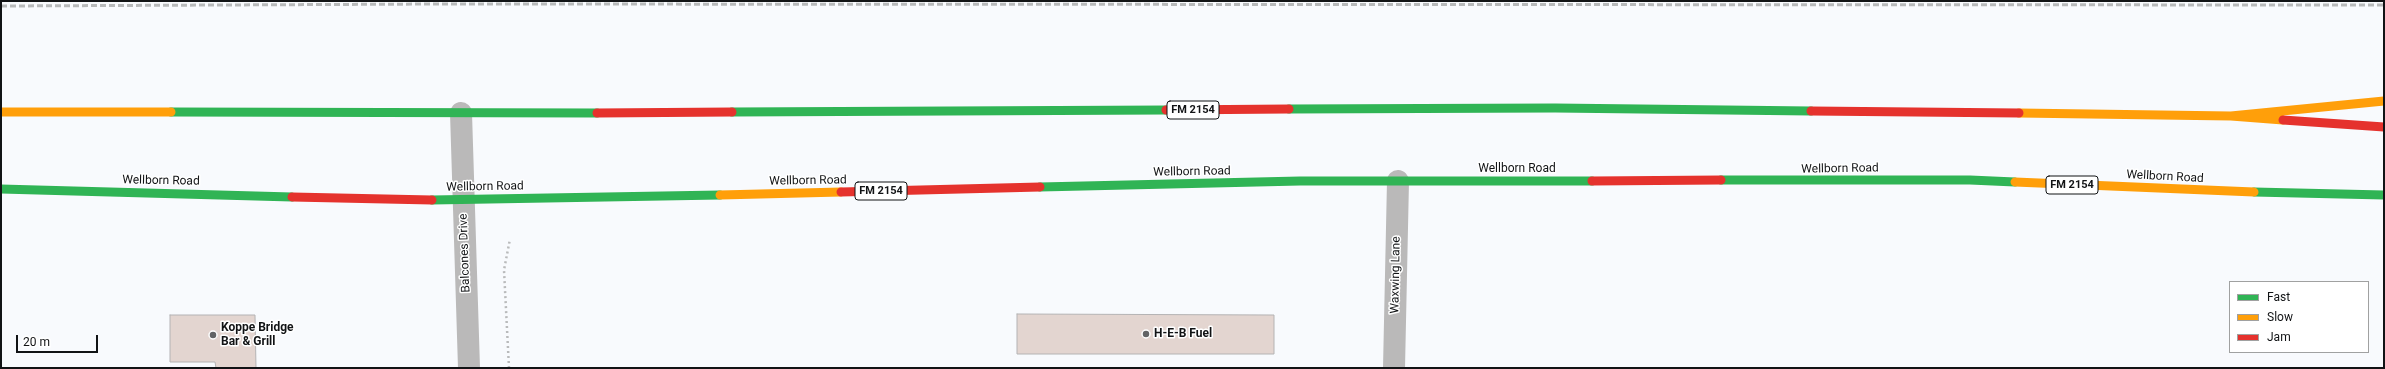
<!DOCTYPE html>
<style>
body{margin:0}
#map{position:relative;width:2385px;height:369px;overflow:hidden;background:#f8fafd;font-family:Roboto,sans-serif}
canvas{display:block}
.frame{position:absolute;inset:0;border:2px solid #111315;pointer-events:none}
.legend{position:absolute;left:2229px;top:281px;width:140px;height:72px;box-sizing:border-box;background:#fff;border:1px solid #a0a1a1;margin:0;padding:5px 7px;list-style:none;font-size:12px;color:#111315}
.legend li{display:flex;align-items:center;gap:8px;height:20px}
.legend b{width:20px;border:1px solid #a0a1a1}
.scale{position:absolute;left:16px;top:335px;width:82px;height:18px;box-sizing:border-box;border:2px solid #111315;border-top:0;padding-left:5px;font-size:12px;line-height:14px;white-space:nowrap;color:#111315;-webkit-text-stroke:3px #fff;paint-order:stroke}
</style>
<div id="map">
<canvas width="2385" height="369"></canvas>
<div class="frame"></div>
<ul class="legend">
<li><b style="height:5px;background:#30b455"></b>Fast</li>
<li><b style="height:5px;background:#ff9f0a"></b>Slow</li>
<li><b style="height:5px;background:#e5322d"></b>Jam</li>
</ul>
<div class="scale">20 m</div>
</div>
<script>
const ctx = document.querySelector('canvas').getContext('2d');
ctx.lineJoin = 'round';
function fill(path, color) {
  ctx.fillStyle = color;
  ctx.fill(path, 'evenodd');
}
function shape(rows) {
  const path = new Path2D();
  for (const r of rows) {
    path.moveTo(r[0], r[1]);
    for (let i = 2; i < r.length; i += 2) path.lineTo(r[i], r[i + 1]);
  }
  return path;
}
function strokePath(path, color, width, dash) {
  ctx.strokeStyle = color;
  ctx.lineWidth = width;
  ctx.lineCap = dash ? 'butt' : 'round';
  ctx.setLineDash(dash || []);
  ctx.stroke(path);
}
function drawText(font, color, halo, rows, align = 'center') {
  ctx.font = font + ' Roboto,sans-serif';
  ctx.lineWidth = 3;
  ctx.setLineDash([]);
  ctx.textBaseline = 'middle';
  ctx.strokeStyle = halo;
  ctx.fillStyle = color;
  for (const [text, x, y, turn = 0] of rows) {
    ctx.save();
    ctx.translate(x, y);
    ctx.rotate((+turn || 0) * Math.PI / 180);
    ctx.textAlign = isNaN(turn) ? turn : align;
    if (halo) ctx.strokeText(text, 0, 0);
    ctx.fillText(text, 0, 0);
    ctx.restore();
  }
}
const building = shape([
 [1017,314,1274,315,1274,354,1017,354,1017,314],
 [170,315,255,315,256,368,216,368,215,362,170,362,170,315]
]);
const path = shape([
 [509,368,504,270,510,239]
]);
const street = shape([
 [461,113,469,368],
 [1394,368,1398,181]
]);
const fast = shape([
 [1289,109,1555,108,1811,111],
 [171,112,597,113],
 [732,112,1166,110],
 [1721,180,1970,180,2015,182],
 [1040,187,1300,181,1592,181],
 [1,189,292,197],
 [2254,192,2384,195],
 [432,200,720,195]
]);
const slow = shape([
 [1,112,171,112],
 [2019,113,2231,116,2283,120],
 [2231,116,2384,101],
 [2015,182,2254,192],
 [720,195,841,192]
]);
const jam = shape([
 [1166,110,1289,109],
 [1811,111,2019,113],
 [597,113,732,112],
 [2283,120,2384,127],
 [1592,181,1721,180],
 [841,192,1040,187],
 [292,197,432,200]
]);
const rail = shape([
 [1,6,436,4,2384,5]
]);
const markers = [
 [1146,334,4,"#626466"],
 [213,335,4,"#626466"]
];
const shields = [
 [1193,110,52],
 [2072,185,52],
 [881,191,52]
];
const shieldNames = [
 ["FM 2154",1193,110],
 ["FM 2154",2072,185],
 ["FM 2154",881,191]
];
const streetNames = [
 ["Wellborn Road",1517,169],
 ["Wellborn Road",1840,169,-1],
 ["Wellborn Road",1192,172,-1],
 ["Wellborn Road",2165,177,3],
 ["Wellborn Road",161,181,1],
 ["Wellborn Road",808,181,-1],
 ["Wellborn Road",485,187,-1],
 ["Balcones Drive",465,253,-92],
 ["Waxwing Lane",1396,275,-89]
];
const poiNames = [
 ["Koppe Bridge",221,328],
 ["Bar & Grill",221,342],
 ["H-E-B Fuel",1154,334]
];
fill(building, '#e3d5d0');
strokePath(building, '#b4b3b4', 1);
strokePath(path, '#b9babb', 2.5, [2, 3]);
strokePath(street, '#bab9b9', 22);
strokePath(fast, '#30b455', 9);
strokePath(slow, '#ff9f0a', 9);
strokePath(jam, '#e5322d', 9);
strokePath(rail, '#b7b9ba', 3, [6, 3]);
for (const [x, y, r, color] of markers) {
  const dot = new Path2D();
  dot.arc(x, y, r, 0, 2 * Math.PI);
  ctx.fillStyle = color;
  ctx.fill(dot);
  strokePath(dot, '#fff', 1.5);
}
for (const [x, y, w] of shields) {
  const box = new Path2D();
  box.roundRect(x - w / 2, y - 9, w, 18, 3);
  ctx.fillStyle = '#fff';
  ctx.fill(box);
  strokePath(box, '#111315', 1);
}
drawText('bold 11px', '#111315', null, shieldNames);
drawText('12px', '#111315', '#fff', streetNames);
drawText('bold 12px', '#111315', '#fff', poiNames, 'left');
</script>
